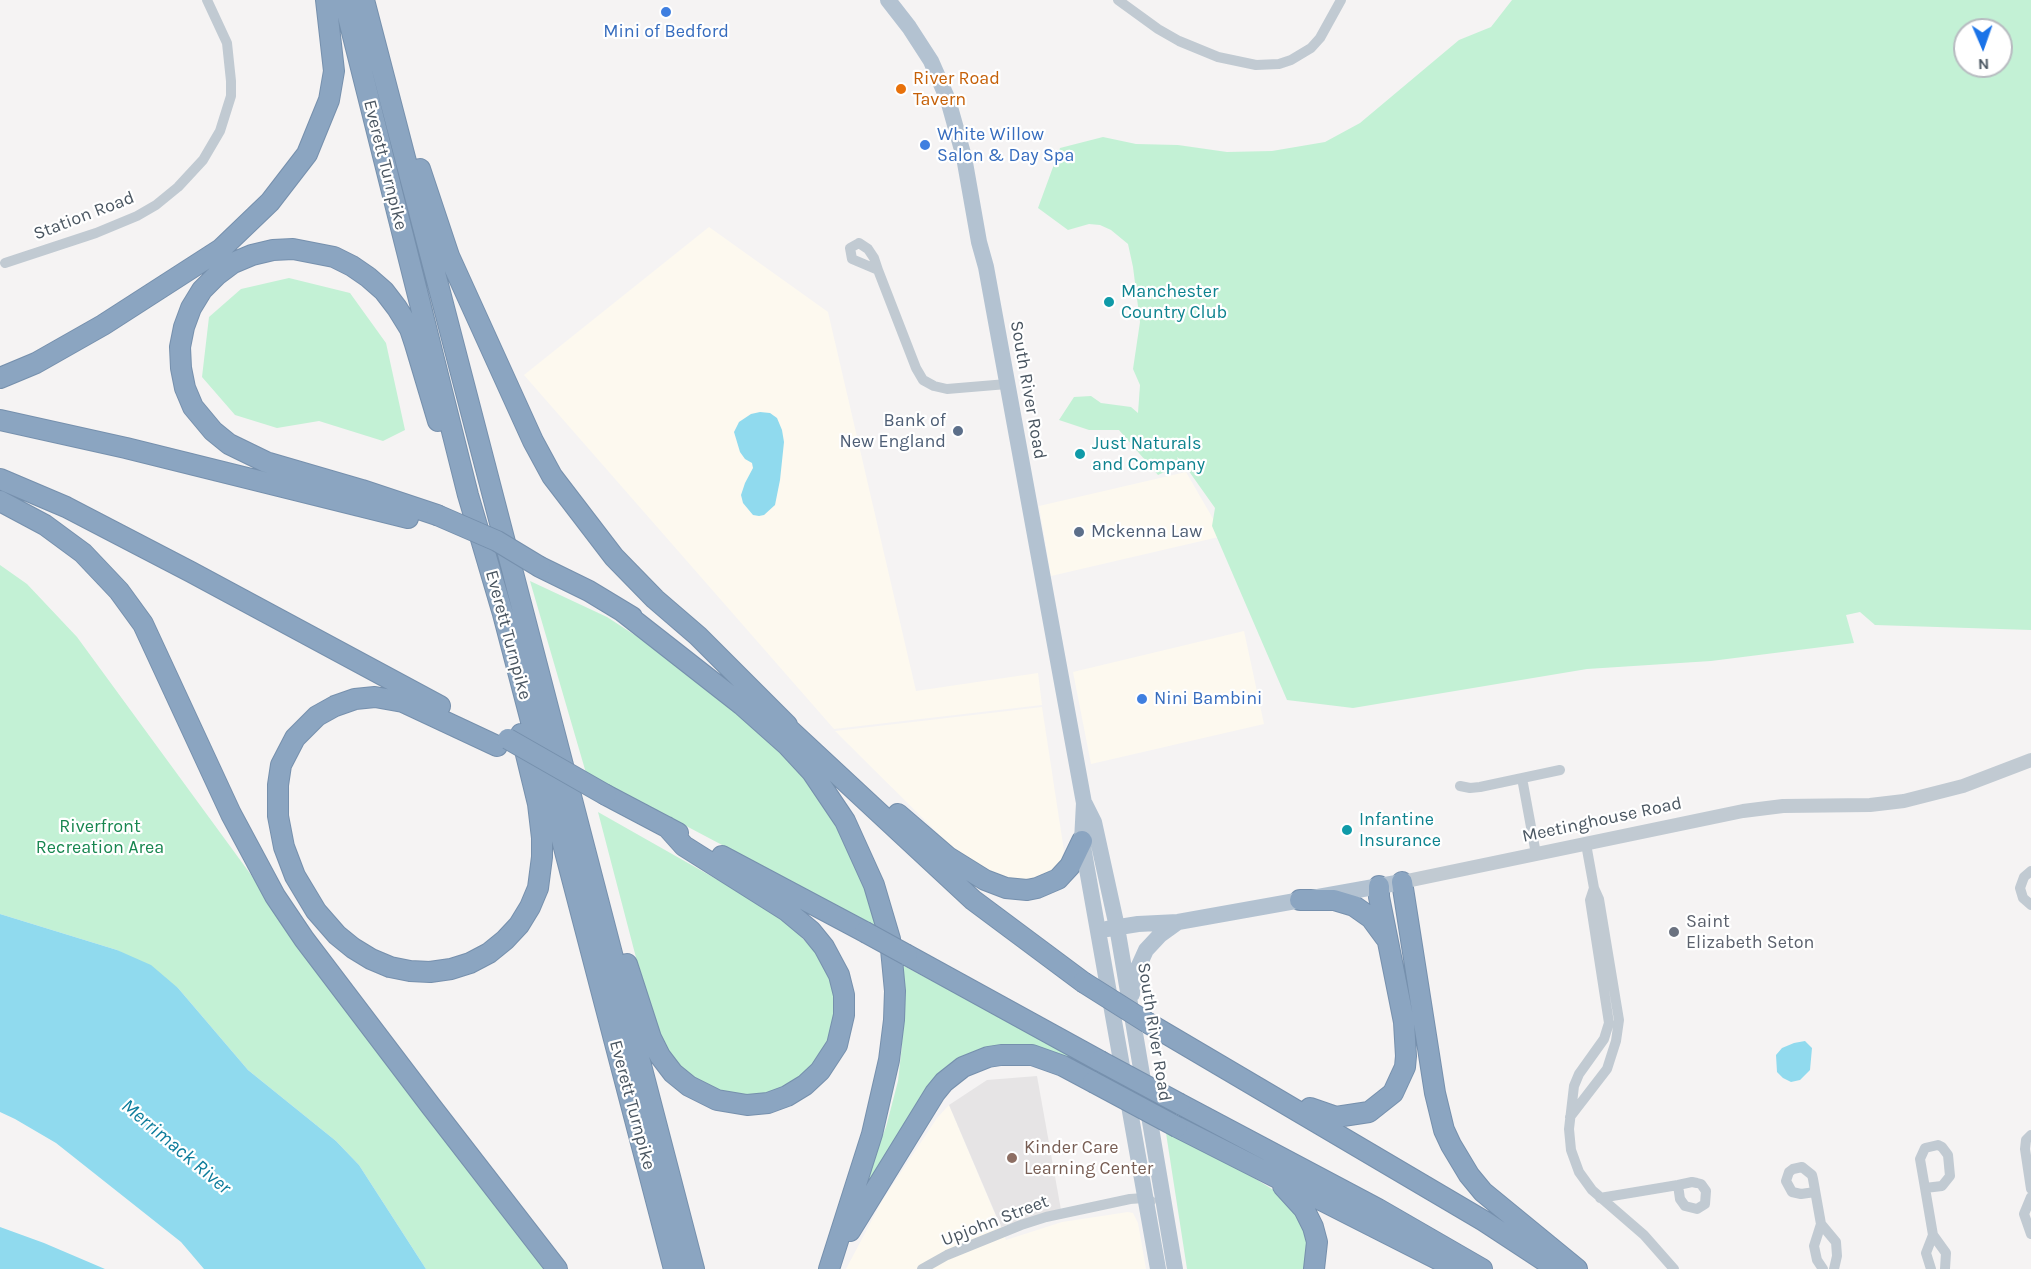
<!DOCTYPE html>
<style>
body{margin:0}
#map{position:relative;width:2031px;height:1269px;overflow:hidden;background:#f5f3f3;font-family:Karla,sans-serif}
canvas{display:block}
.north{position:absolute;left:1953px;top:18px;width:60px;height:60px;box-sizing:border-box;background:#fff;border:2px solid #b7bbc0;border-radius:50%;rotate:178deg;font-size:16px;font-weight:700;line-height:24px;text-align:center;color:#4a5661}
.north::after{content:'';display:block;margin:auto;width:21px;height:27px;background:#1a73e8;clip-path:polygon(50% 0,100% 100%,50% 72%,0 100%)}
</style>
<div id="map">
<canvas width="2031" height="1269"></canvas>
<div class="north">N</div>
</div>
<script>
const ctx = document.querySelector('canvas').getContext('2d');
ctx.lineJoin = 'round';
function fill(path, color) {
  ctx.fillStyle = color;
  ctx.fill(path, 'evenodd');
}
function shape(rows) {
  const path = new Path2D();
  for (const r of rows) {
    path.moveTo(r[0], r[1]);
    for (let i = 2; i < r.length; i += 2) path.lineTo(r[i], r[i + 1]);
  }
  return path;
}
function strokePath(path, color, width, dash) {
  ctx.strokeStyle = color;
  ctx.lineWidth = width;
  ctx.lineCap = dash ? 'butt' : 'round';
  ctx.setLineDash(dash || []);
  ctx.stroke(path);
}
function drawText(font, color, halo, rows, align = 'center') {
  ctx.font = font + ' Karla,sans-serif';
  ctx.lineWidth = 4.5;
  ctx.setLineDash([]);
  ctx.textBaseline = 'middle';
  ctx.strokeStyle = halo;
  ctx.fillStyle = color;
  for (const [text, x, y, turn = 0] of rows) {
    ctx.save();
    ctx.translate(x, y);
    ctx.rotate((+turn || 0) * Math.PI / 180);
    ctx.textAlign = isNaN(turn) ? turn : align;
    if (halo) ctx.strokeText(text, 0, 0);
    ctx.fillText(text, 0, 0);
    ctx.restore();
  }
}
const commercial = shape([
 [709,227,828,312,916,691,1038,673,1042,705,834,729,524,375],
 [1186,472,1223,536,1051,576,1039,506],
 [1244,631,1264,724,1091,764,1073,672],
 [1042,707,1064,851,1060,865,1048,877,1026,884,975,870,835,731],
 [949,1105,1006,1240,1062,1222,1128,1212,1133,1213,1138,1223,1146,1269,846,1269,882,1201,937,1118]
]);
const education = shape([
 [1037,1076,1061,1210,1001,1227,949,1105,987,1080]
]);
const green = shape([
 [1512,0,2031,0,2031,630,1875,625,1860,612,1846,615,1854,643,1711,661,1587,669,1353,708,1287,700,1212,526,1215,508,1181,460,1177,457,1180,465,1158,475,1119,430,1089,430,1059,420,1074,397,1091,396,1101,403,1131,407,1138,413,1140,385,1133,369,1140,322,1133,267,1128,244,1111,230,1100,225,1089,224,1068,230,1038,208,1060,148,1103,137,1136,144,1178,145,1227,152,1272,151,1325,142,1360,123,1459,40,1491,27],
 [1965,30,2001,30,2001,66,1965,66],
 [289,278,350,293,386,343,405,430,383,441,319,421,277,428,235,415,202,377,209,317,241,289],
 [0,565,27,584,77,637,317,965,554,1269,426,1269,359,1165,336,1141,248,1070,178,988,117,950,0,914],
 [530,581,607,617,687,669,757,728,819,794,863,878,879,928,586,773],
 [598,812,755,901,791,926,818,955,835,985,835,1016,831,1042,819,1059,793,1084,766,1094,725,1096,691,1082,657,1038],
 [902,965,1108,1074,1107,1082,1049,1052,1020,1045,999,1046,958,1063,855,1205,886,1127,898,1081,902,1045],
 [1166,1133,1217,1155,1280,1194,1305,1222,1308,1254,1304,1269,1187,1269]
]);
const water = shape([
 [760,412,770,413,777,418,782,430,784,442,780,480,775,505,764,515,759,516,753,515,743,503,741,495,745,483,753,468,752,463,745,459,740,452,734,432,739,422,751,414],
 [0,914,117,950,151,965,178,988,248,1070,336,1141,359,1165,426,1269,204,1269,181,1242,56,1143,15,1119,0,1112],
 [1805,1041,1812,1048,1810,1070,1800,1080,1791,1082,1783,1078,1777,1072,1776,1055,1782,1048,1794,1043],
 [0,1227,44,1243,105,1269,0,1269]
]);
const minor = shape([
 [1118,0,1158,29,1179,41,1218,57,1256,65,1279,64,1291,60,1311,48,1320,38,1341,0],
 [859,243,868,249,874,258,878,270,852,259,850,248,859,243],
 [5,263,96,233,137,216,156,205,178,187,203,160,220,131,231,96,231,81,227,43,207,0],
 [878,270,916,368,923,380,934,386,947,389,1007,384],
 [1522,778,1536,854],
 [1460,786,1470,788,1480,787,1560,770],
 [2031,871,2024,877,2020,888,2023,898,2031,905],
 [1594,888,1590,900,1609,1023,1604,1039,1579,1074,1574,1086,1569,1129,1571,1150,1579,1172,1592,1190,1644,1235,1674,1269],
 [1570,1117,1607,1069,1616,1041,1619,1020,1599,899,1594,888,1586,844],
 [2031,1135,2026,1140,2025,1149,2031,1189],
 [1925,1188,1942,1186,1950,1176,1948,1155,1942,1147,1938,1145,1925,1148,1920,1159,1925,1188,1933,1235,1946,1253,1945,1269],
 [1815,1192,1801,1194,1792,1192,1786,1181,1789,1172,1793,1169,1802,1167,1812,1175,1813,1179,1821,1224,1814,1246,1817,1260,1823,1269],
 [2031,1197,2024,1214,2031,1234],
 [1600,1198,1678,1185,1692,1182,1697,1183,1701,1184,1706,1191,1705,1204,1697,1209,1685,1206,1680,1199,1678,1185],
 [1821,1224,1836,1242,1837,1256,1834,1269],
 [922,1269,947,1255,1021,1225,1046,1217,1130,1199,1144,1198,1151,1201],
 [1931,1269,1926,1253,1933,1235]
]);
const tertiary = shape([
 [1402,882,1743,811,1783,806,1870,805,1904,801,1963,786,2031,760]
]);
const primary = shape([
 [888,0,909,27,931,61,948,100,964,157,979,242,986,267,1084,803,1082,841,1158,1269],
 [1085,804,1094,822,1117,927,1175,1269],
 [1107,929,1138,924,1178,922,1402,882],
 [1132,994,1137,970,1146,950,1160,935,1178,922]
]);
const motorway = shape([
 [344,0,468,495,503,614,674,1269],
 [364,0,694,1269],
 [420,169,449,256,533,441,552,476,614,557,655,599,698,636,787,725],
 [0,378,36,363,103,325,221,249,270,202,307,154,329,100,334,71,326,0],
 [0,420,126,448,408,518],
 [0,479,66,507,191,572,440,706],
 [0,501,45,525,83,553,119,591,143,624,231,814,275,896,304,939,430,1105,557,1269],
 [437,515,362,490,266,462,229,444,213,431,193,407,185,388,181,368,180,347,184,327,191,308,202,290,217,275,233,263,252,255,273,250,293,249,334,257,352,266,368,277,384,291,397,308,410,329,415,344,438,421],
 [540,567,589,591,632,617],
 [622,611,742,705,787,745,812,772,845,821,874,885,890,939,895,991,894,1020,889,1060,872,1134,829,1269],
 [777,718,973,900,1083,982],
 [497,746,403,702,375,697,355,699,335,706,317,716,295,738,281,765,278,785,278,816,284,847,295,876,316,911,337,935,353,948,371,959,390,967,410,971,430,972,451,969,470,963,489,953,505,940,519,925,530,907,538,888,542,857,542,838,538,804,521,734],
 [606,795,678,833],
 [898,814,948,857,985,880,1006,888,1027,890,1037,888,1058,879,1070,866,1082,841],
 [722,856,865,932],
 [1402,882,1435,1093,1444,1130,1451,1145,1469,1175,1483,1192,1577,1269],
 [1300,900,1334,900,1354,906,1371,918,1385,937],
 [907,955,1100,1061],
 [627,964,651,1038,660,1056,673,1073,689,1086,717,1100,747,1105,768,1103,787,1096,805,1085,820,1071,837,1045,844,1015,844,995,839,975,824,947,811,931,787,911,684,846,667,827],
 [1148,1023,1484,1221,1557,1269],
 [1180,1104,1378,1209,1482,1269],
 [1310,1108,1336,1117,1369,1112,1393,1093,1405,1067,1406,1056,1404,1022,1379,897,1379,886],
 [1177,1127,1457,1269],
 [1283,1186,1304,1209,1313,1227,1317,1242,1314,1269],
 [850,1231,935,1093,944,1082,963,1067,988,1057,1001,1055,1032,1055,1063,1066,1093,1082]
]);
const motorwayBridge = shape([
 [437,515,497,541,540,567],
 [508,739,606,795],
 [865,932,907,955],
 [1083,982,1148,1023],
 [1100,1061,1180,1104],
 [1093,1082,1177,1127]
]);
const markers = [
 [666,12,6,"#3f7fe0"],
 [901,89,6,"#e8710a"],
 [925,145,6,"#3f7fe0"],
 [1109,302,6,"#0f9aa8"],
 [958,431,6,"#5c6f8a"],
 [1080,454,6,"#0f9aa8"],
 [1079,532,6,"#5c6f8a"],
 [1142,699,6,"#3f7fe0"],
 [1347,830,6,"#0f9aa8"],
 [1674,932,6,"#6b7280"],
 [1012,1158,6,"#8d6e63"]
];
const shopNames = [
 ["Mini of Bedford",666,32,"center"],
 ["White Willow",937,135],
 ["Salon & Day Spa",937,156],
 ["Nini Bambini",1154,699]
];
const foodNames = [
 ["River Road",913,79],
 ["Tavern",913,100]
];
const streetNames = [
 ["Everett Turnpike",385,165,76],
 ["Station Road",84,216,-21],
 ["South River Road",1028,390,80],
 ["Everett Turnpike",508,635,75],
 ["Meetinghouse Road",1602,820,-12],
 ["South River Road",1154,1032,81],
 ["Everett Turnpike",632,1105,75],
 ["Upjohn Street",995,1221,-21]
];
const cultureNames = [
 ["Manchester",1121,292],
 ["Country Club",1121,313],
 ["Just Naturals",1092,444],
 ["and Company",1092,465],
 ["Infantine",1359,820],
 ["Insurance",1359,841]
];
const serviceNames = [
 ["Bank of",946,421],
 ["New England",946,442],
 ["Mckenna Law",1091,532,"left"]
];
const parkNames = [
 ["Riverfront",100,827],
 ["Recreation Area",100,848]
];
const worshipNames = [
 ["Saint",1686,922],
 ["Elizabeth Seton",1686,943]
];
const educationNames = [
 ["Kinder Care",1024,1148],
 ["Learning Center",1024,1169]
];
const waterNames = [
 ["Merrimack River",176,1147,40]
];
fill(commercial, '#fdf9ef');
fill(education, '#e6e4e5');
fill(green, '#c3f1d5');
fill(water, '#90daee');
strokePath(motorway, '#7690ad', 22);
strokePath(minor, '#c1cad2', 10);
strokePath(tertiary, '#c1cad2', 14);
strokePath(primary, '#b3c2d1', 16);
strokePath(motorway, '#8ba5c1', 20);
strokePath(motorwayBridge, '#7690ad', 22, []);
strokePath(motorwayBridge, '#8ba5c1', 20);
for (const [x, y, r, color] of markers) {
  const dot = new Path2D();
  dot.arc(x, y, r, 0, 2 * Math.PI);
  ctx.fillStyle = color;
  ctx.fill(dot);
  strokePath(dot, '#fff', 2);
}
drawText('18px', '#366cbe', '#fff', shopNames, 'left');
drawText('18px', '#c56008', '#fff', foodNames, 'left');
drawText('18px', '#4a5661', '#fff', streetNames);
drawText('18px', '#0d838f', '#fff', cultureNames, 'left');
drawText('18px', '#4e5e75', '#fff', serviceNames, 'right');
drawText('18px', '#17864f', '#fff', parkNames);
drawText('18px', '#5b616d', '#fff', worshipNames, 'left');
drawText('18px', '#785e54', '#fff', educationNames, 'left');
drawText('italic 20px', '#0c7c9b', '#fff', waterNames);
</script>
